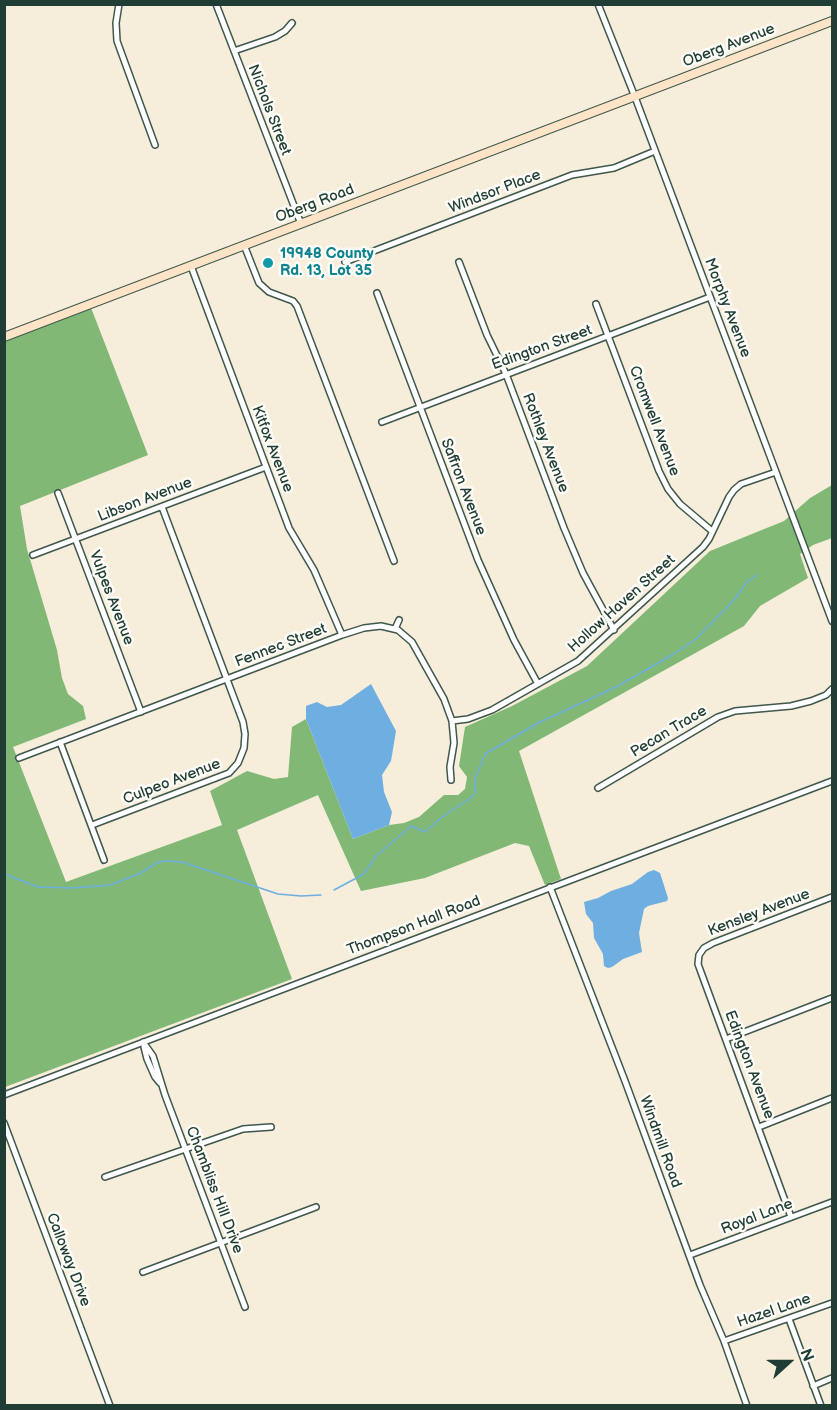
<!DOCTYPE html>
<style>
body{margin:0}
#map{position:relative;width:837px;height:1410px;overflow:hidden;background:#f6edda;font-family:"Balsamiq Sans",sans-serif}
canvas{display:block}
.frame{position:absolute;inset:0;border:6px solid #1f3d34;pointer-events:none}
.north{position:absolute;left:759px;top:1332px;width:60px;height:60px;-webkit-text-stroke:4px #fdfcf7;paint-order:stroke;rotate:69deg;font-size:16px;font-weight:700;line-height:24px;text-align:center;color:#1f3d34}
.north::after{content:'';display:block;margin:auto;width:21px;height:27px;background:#1f3d34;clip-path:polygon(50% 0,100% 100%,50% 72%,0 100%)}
</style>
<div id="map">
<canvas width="837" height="1410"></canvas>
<div class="frame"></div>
<div class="north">N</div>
</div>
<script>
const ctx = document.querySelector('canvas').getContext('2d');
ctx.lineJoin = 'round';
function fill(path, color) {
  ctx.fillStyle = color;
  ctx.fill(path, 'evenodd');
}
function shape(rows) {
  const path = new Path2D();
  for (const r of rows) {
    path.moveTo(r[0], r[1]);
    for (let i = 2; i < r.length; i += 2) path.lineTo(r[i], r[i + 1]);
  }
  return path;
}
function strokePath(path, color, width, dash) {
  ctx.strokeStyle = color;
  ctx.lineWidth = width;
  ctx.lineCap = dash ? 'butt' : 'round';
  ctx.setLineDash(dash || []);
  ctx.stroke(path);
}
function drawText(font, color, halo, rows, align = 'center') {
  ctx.font = font + ' "Balsamiq Sans",sans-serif';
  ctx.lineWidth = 5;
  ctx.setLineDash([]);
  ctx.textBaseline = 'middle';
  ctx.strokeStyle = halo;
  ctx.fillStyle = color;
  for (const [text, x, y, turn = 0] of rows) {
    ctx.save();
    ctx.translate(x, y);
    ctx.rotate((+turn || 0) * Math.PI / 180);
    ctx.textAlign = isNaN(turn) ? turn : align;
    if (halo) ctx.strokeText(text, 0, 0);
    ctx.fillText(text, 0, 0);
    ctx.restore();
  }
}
const forest = shape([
 [88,300,148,455,20,506,27,549,57,650,62,678,68,694,83,706,86,719,13,747,66,882,222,825,210,791,247,771,274,779,288,777,292,727,306,719,353,839,389,825,404,823,419,817,444,795,458,795,465,789,467,777,459,766,465,727,512,706,587,666,710,551,784,521,810,498,832,485,832,538,813,545,800,554,808,578,760,606,744,626,519,751,561,879,545,885,529,846,515,843,425,878,361,891,318,795,237,830,292,979,5,1087,5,332]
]);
const water = shape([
 [371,684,396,731,391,761,382,775,384,792,392,812,389,825,353,839,306,719,306,706,317,702,327,707,341,705],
 [654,870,660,873,668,898,667,901,648,906,644,909,639,933,642,952,623,959,612,967,608,968,604,966,603,954,594,938,593,923,586,914,584,902,598,898,611,891,632,884,648,872]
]);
const stream = shape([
 [4,874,38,887,73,888,110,885,139,874,158,862,166,861,182,862,278,894,301,896,321,895],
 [334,890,364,874,376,856,411,826,425,832,442,817,475,795,475,779,485,754,538,723,616,687,672,655,696,639,735,599,746,583,757,575]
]);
const street = shape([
 [119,4,116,23,117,41,155,145],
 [216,4,301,224],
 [598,4,635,97,832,621],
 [234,51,275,37,285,31,292,23],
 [244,245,259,283,269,292,293,301,297,306,394,561],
 [345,262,572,175,614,168,655,151],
 [459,262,487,335,506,374,564,528,583,573,614,630],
 [191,266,289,528,314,570,342,635],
 [377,293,478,560,514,640,538,684],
 [596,304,659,471,668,489,680,504,712,531],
 [382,422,710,297],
 [58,493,141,712],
 [33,555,266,467],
 [395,629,399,620],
 [452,721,468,719,492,710,578,661,703,547,709,539,729,497,734,490,741,484,776,472],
 [60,742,104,860],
 [19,758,342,635,364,628,381,626,398,630,412,642,444,699,452,721,454,743,450,767,451,780],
 [598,788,718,717,735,711,791,706,811,701,826,695,832,689],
 [92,825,229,773,238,763,244,748,245,734,243,722,162,507],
 [550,887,625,1081,700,1285,724,1341,747,1406],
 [726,1039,832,998],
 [143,1042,153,1056,165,1095,245,1307],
 [144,1047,147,1059,155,1077,160,1083],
 [4,1095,832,781],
 [4,1123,110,1406],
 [759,1127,832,1098],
 [105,1177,243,1129,271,1127],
 [791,1217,702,975,698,964,699,955,704,948,713,943,832,897],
 [690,1255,832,1202],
 [143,1272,316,1207],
 [789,1319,821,1406],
 [724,1341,832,1303],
 [813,1386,832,1378]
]);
const secondary = shape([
 [4,337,832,21]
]);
const markers = [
 [268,263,6,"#0f9aa8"]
];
const streetNames = [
 ["Oberg Avenue",729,46,-21],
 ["Nichols Street",269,110,69],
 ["Windsor Place",495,192,-21],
 ["Oberg Road",315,204,-21],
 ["Morphy Avenue",727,308,69],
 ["Edington Street",542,348,-20],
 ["Cromwell Avenue",654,421,69],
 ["Rothley Avenue",545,443,69],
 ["Kitfox Avenue",272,449,69],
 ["Saffron Avenue",463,487,69],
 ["Libson Avenue",145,500,-21],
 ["Vulpes Avenue",111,598,69],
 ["Hollow Haven Street",622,604,-42],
 ["Fennec Street",281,646,-21],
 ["Pecan Trace",669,732,-31],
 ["Culpeo Avenue",172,782,-21],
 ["Kensley Avenue",759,913,-21],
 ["Thompson Hall Road",414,926,-21],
 ["Edington Avenue",749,1065,69],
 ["Windmill Road",660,1142,70],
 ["Chambliss Hill Drive",214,1190,69],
 ["Royal Lane",757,1217,-21],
 ["Calloway Drive",68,1260,69],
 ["Hazel Lane",774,1311,-19]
];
const cultureNames = [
 ["19948 County",280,254],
 ["Rd. 13, Lot 35",280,271]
];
fill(forest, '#81b875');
fill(water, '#6eaee1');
strokePath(stream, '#6eaee1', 1.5);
strokePath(street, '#3f574d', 8);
strokePath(secondary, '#3f574d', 10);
strokePath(street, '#fff', 5);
strokePath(secondary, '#fee4c6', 8);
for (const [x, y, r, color] of markers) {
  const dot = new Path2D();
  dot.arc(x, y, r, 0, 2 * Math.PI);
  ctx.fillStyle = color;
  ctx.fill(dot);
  strokePath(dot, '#fdfcf7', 2);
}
drawText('15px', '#1f3d34', '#fdfcf7', streetNames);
drawText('bold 15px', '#0d838f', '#fdfcf7', cultureNames, 'left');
</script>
